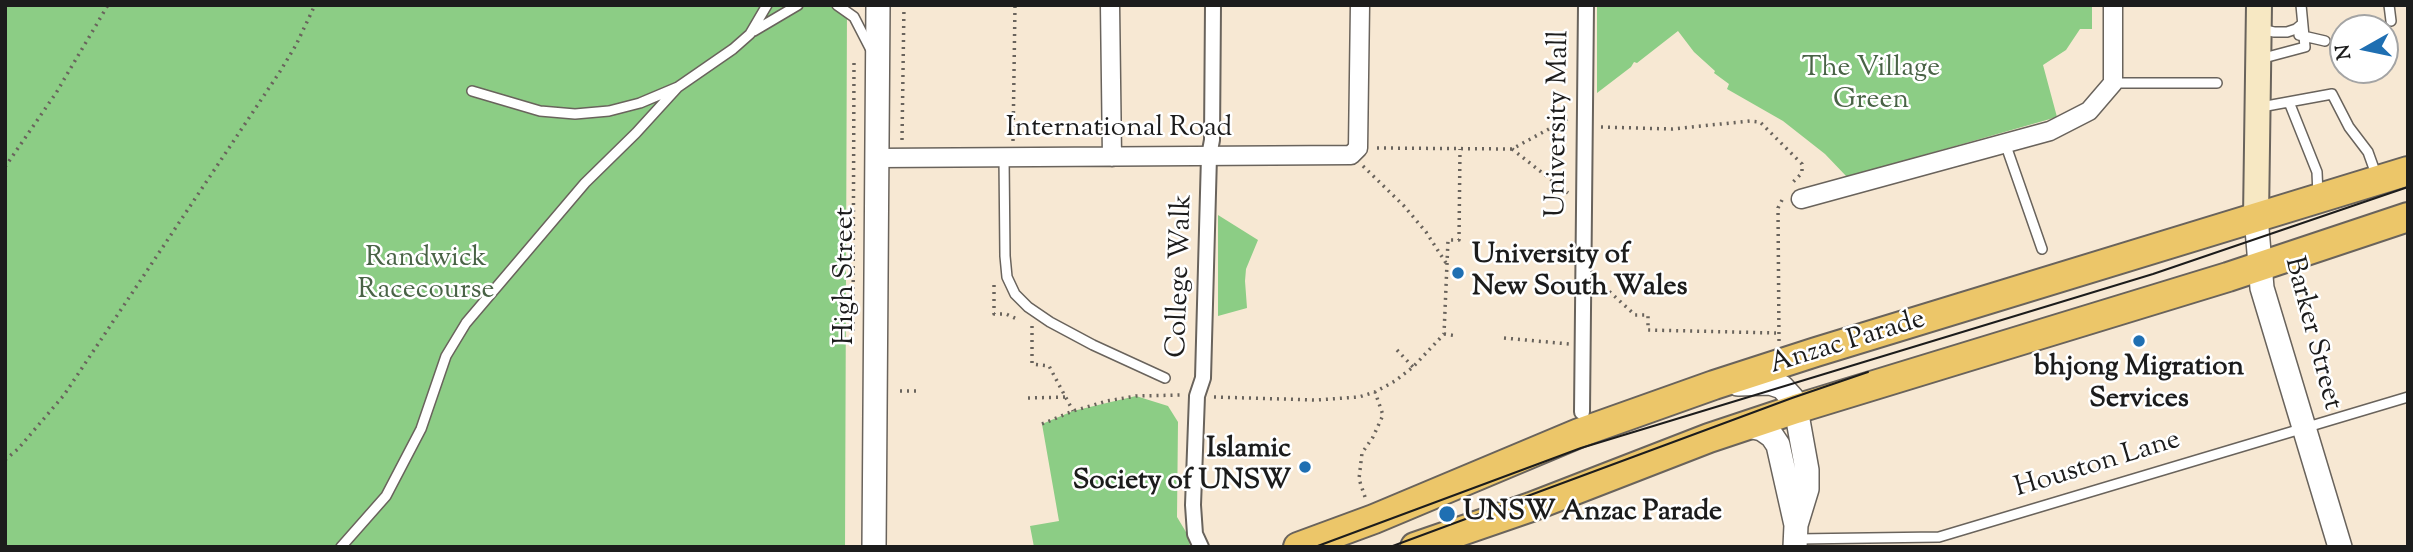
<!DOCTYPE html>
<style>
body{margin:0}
#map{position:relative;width:2413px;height:552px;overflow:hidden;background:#f7e8d3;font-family:"Sorts Mill Goudy",serif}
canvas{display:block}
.frame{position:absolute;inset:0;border:7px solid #1c1c1c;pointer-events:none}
.north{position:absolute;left:2329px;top:14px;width:70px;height:70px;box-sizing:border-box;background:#fff;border:2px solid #a4a4a4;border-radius:50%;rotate:261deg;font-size:19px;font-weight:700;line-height:28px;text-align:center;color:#1c1c1c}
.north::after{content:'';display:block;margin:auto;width:24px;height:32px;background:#1f6fb2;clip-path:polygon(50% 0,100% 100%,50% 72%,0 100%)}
</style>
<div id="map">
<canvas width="2413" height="552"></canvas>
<div class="frame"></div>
<div class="north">N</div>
</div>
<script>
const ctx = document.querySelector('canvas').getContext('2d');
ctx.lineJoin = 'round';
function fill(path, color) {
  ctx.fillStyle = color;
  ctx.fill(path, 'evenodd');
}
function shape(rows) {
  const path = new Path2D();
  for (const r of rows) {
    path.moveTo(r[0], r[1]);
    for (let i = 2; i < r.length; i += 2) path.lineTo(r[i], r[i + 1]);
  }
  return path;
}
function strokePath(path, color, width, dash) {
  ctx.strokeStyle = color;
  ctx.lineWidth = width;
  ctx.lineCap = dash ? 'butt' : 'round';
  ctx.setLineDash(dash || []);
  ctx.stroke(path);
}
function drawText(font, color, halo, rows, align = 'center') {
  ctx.font = font + ' "Sorts Mill Goudy",serif';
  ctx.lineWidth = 5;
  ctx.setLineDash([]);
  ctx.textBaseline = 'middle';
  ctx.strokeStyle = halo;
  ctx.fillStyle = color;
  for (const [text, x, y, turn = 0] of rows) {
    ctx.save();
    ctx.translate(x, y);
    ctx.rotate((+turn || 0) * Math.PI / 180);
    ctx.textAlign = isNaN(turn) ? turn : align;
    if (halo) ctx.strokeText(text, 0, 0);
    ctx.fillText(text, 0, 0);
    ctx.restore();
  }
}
const green = shape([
 [5,5,847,5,845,547,5,547],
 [1597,5,2092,5,2092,29,2080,29,2066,50,2043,65,2057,117,1847,177,1825,154,1783,121,1727,89,1729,84,1714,73,1715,71,1694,52,1678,31,1637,63,1634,62,1631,67,1597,93],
 [1218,215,1258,240,1246,269,1245,281,1247,308,1218,316],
 [1136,396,1168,406,1178,422,1177,517,1189,537,1190,547,1034,547,1030,526,1059,521,1042,424,1073,411]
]);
const path = shape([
 [1601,127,1672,129,1750,121,1760,122,1802,164,1802,173,1793,182],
 [902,140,904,5],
 [1013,141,1015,5],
 [1377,148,1512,149,1571,117],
 [1512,149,1568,193],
 [1363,166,1404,206,1426,232,1446,263],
 [5,167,56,93,108,5],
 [1599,282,1635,315,1648,315,1648,330,1776,333],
 [994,285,994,314,1006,314,1019,320],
 [1032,326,1032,364,1049,366,1073,411],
 [853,331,854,61],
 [1444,334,1457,336],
 [1504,338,1569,344],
 [1779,341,1778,208,1783,198],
 [1397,350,1413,367],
 [900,391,918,391],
 [1214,397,1316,400,1359,397,1375,392,1395,381,1413,367,1444,334,1448,240,1459,240,1460,149],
 [1028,398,1066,397],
 [1042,424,1073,411,1107,401,1136,396,1182,395],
 [5,460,18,449,64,395,279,73,296,45,315,5],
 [1365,497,1359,479,1362,453,1373,437,1383,415,1375,392]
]);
const service = shape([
 [837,5,854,17,870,48],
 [2389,5,2391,21],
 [2261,29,2274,32,2287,32,2296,29,2302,24],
 [754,31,798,5],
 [2299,35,2325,41],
 [2260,59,2305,47,2301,5],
 [2113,83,2217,83],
 [472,91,540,111,575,114,609,111,640,103,678,87,733,49,750,34,767,5],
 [2289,102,2317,172,2318,195],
 [2261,107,2332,94,2349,127,2368,152,2377,177],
 [2005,143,2042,249],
 [1004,157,1005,256,1007,277,1015,294,1028,307,1050,322,1093,345,1165,378],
 [1797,539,1939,537,2408,397],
 [341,547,386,496,421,429,446,356,466,323,585,183,636,133,678,87]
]);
const pedestrian = shape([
 [1582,412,1586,5],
 [1201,547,1195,534,1193,505,1197,396,1203,378,1209,156,1212,140,1213,5]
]);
const minor = shape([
 [1110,5,1112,157],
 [878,158,1351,155,1358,148,1360,5],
 [1801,199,2050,131,2089,111,2113,83,2113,5]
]);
const tertiary = shape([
 [2256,217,2262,288,2340,547],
 [1738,384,1770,383,1782,387,1792,398,1796,409,1807,470,1807,489,1796,525],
 [1749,426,1762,429,1772,436,1778,445,1796,525,1795,547],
 [874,547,878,5]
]);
const secondary = shape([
 [2256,217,2259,5]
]);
const primary = shape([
 [1298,547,1374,519,1579,433,1714,385,1816,352,2408,171],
 [1415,547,1531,507,1709,438,1796,409,2228,277,2408,217]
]);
const tram = shape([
 [1315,547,1581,448,2153,274,2408,187],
 [1390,547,1792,398,1868,372]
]);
const markers = [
 [1458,273,7,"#1f6fb2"],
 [2139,341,7,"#1f6fb2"],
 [1305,467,7,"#1f6fb2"],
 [1447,514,9,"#1f6fb2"]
];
const parkNames = [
 ["The Village",1871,70],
 ["Green",1871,102],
 ["Randwick",426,260],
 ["Racecourse",426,292]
];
const streetNames = [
 ["University Mall",1560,124,-89],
 ["International Road",1119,130],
 ["High Street",847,276,-90],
 ["College Walk",1182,276,-88],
 ["Barker Street",2311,334,75],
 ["Anzac Parade",1848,344,-17],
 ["Houston Lane",2098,466,-17]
];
const poiNames = [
 ["University of",1472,257],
 ["New South Wales",1472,289],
 ["bhjong Migration",2139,369,"center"],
 ["Services",2139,401,"center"],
 ["Islamic",1291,451,"right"],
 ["Society of UNSW",1291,483,"right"],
 ["UNSW Anzac Parade",1463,514]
];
fill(green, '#8ccd85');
strokePath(service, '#69635c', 12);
strokePath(pedestrian, '#69635c', 18);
strokePath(minor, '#69635c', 21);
strokePath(tertiary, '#69635c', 26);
strokePath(secondary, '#69635c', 28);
strokePath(primary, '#69635c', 32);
strokePath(path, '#69635c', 3.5, [2, 5]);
strokePath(service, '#fff', 9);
strokePath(pedestrian, '#fff', 14);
strokePath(minor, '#fff', 18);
strokePath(tertiary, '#fff', 23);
strokePath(secondary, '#f7e8c3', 24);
strokePath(primary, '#ecc669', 28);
strokePath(tram, '#1c1c1c', 2);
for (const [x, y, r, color] of markers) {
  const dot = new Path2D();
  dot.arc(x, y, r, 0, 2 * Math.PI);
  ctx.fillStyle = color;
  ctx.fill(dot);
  strokePath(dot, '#fff', 2.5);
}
drawText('28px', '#496346', '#fff', parkNames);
drawText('28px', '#1c1c1c', '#fff', streetNames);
drawText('bold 28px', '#1c1c1c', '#fff', poiNames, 'left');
</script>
